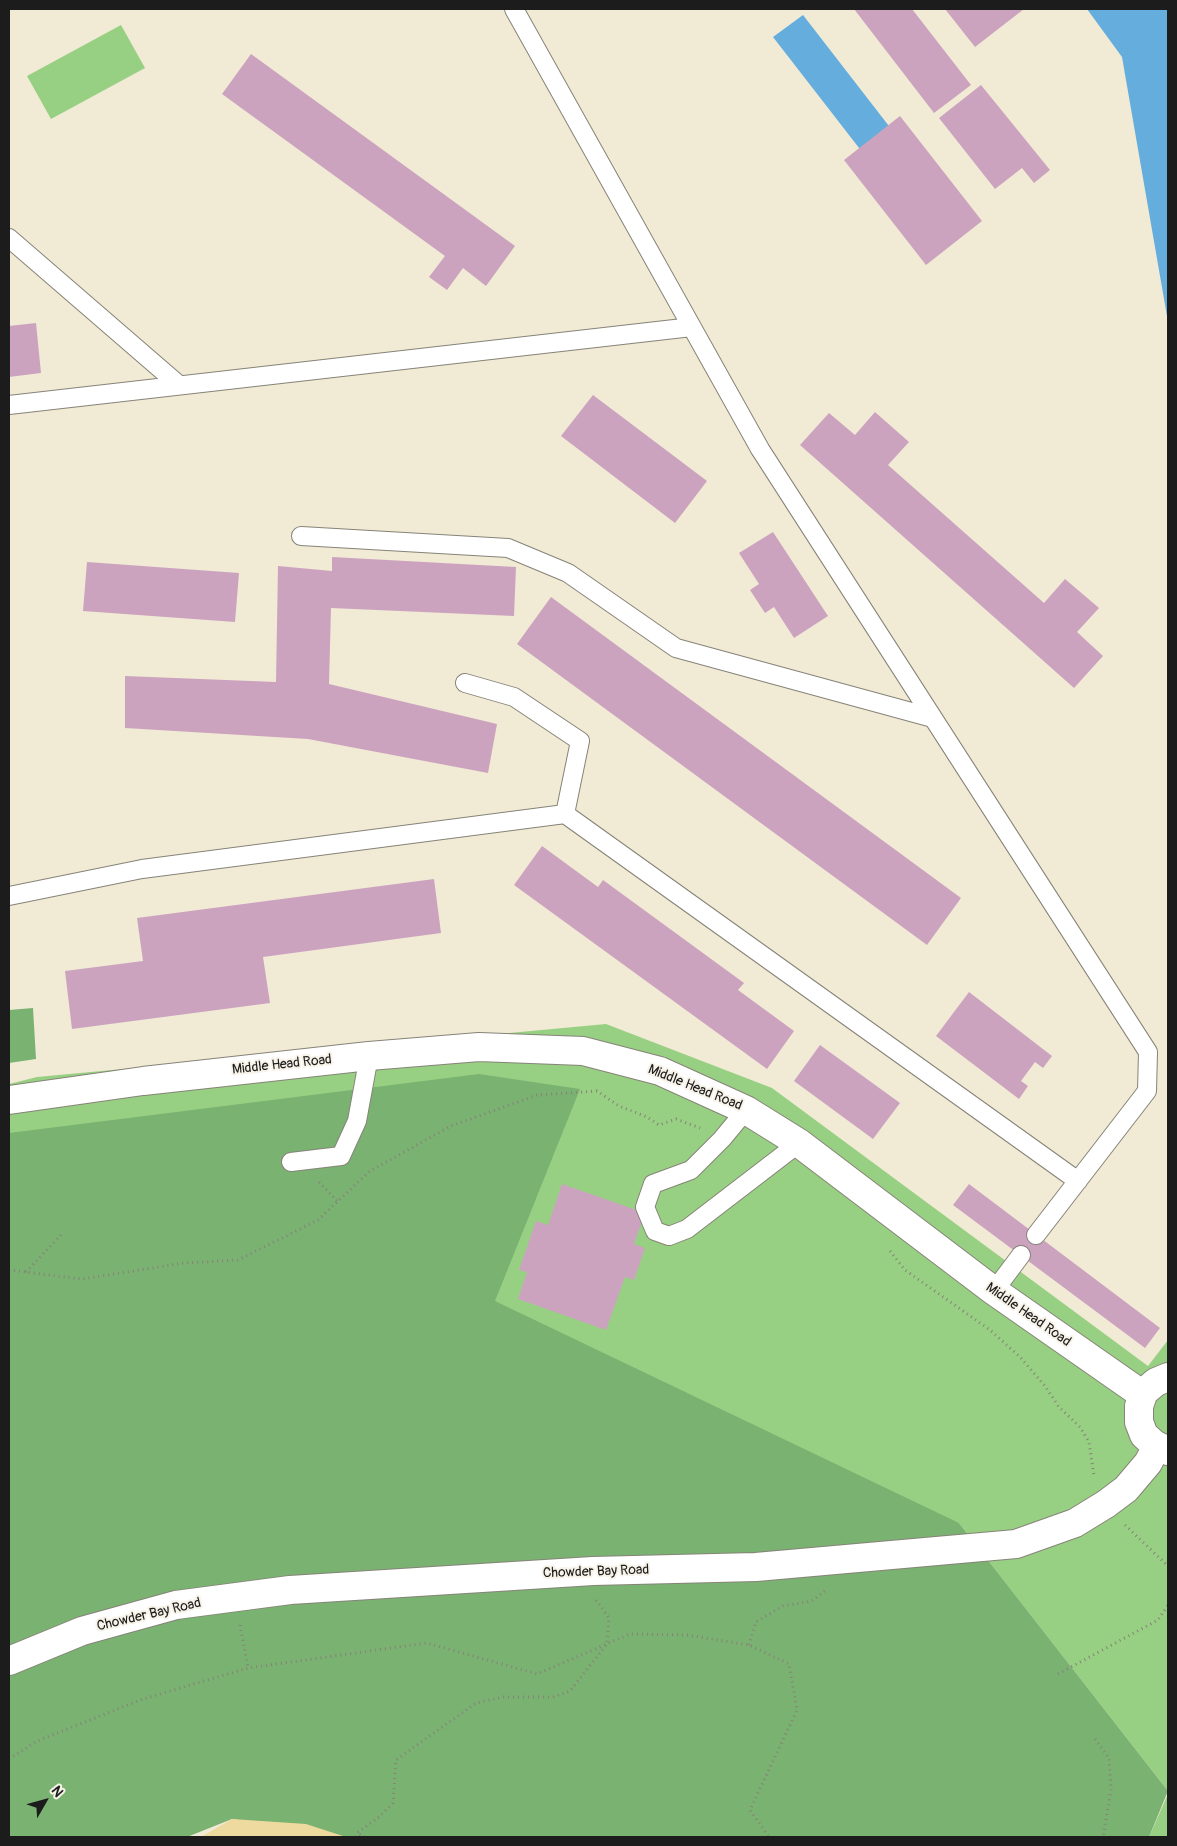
<!DOCTYPE html>
<style>
body{margin:0}
#map{position:relative;width:1177px;height:1846px;overflow:hidden;background:#f1ead5;font-family:Pangolin,sans-serif}
canvas{display:block}
.frame{position:absolute;inset:0;border:10px solid #1c1c1c;pointer-events:none}
.north{position:absolute;left:20px;top:1776px;width:50px;height:50px;-webkit-text-stroke:4px #f7f3e8;paint-order:stroke;rotate:52deg;font-size:14px;font-weight:700;line-height:20px;text-align:center;color:#1c1c1c}
.north::after{content:'';display:block;margin:auto;width:18px;height:22px;background:#1c1c1c;clip-path:polygon(50% 0,100% 100%,50% 72%,0 100%)}
</style>
<div id="map">
<canvas width="1177" height="1846"></canvas>
<div class="frame"></div>
<div class="north">N</div>
</div>
<script>
const ctx = document.querySelector('canvas').getContext('2d');
ctx.lineJoin = 'round';
function fill(path, color) {
  ctx.fillStyle = color;
  ctx.fill(path, 'evenodd');
}
function shape(rows) {
  const path = new Path2D();
  for (const r of rows) {
    path.moveTo(r[0], r[1]);
    for (let i = 2; i < r.length; i += 2) path.lineTo(r[i], r[i + 1]);
  }
  return path;
}
function strokePath(path, color, width, dash) {
  ctx.strokeStyle = color;
  ctx.lineWidth = width;
  ctx.lineCap = dash ? 'butt' : 'round';
  ctx.setLineDash(dash || []);
  ctx.stroke(path);
}
function drawText(font, color, halo, rows, align = 'center') {
  ctx.font = font + ' Pangolin,sans-serif';
  ctx.lineWidth = 4;
  ctx.setLineDash([]);
  ctx.textBaseline = 'middle';
  ctx.strokeStyle = halo;
  ctx.fillStyle = color;
  for (const [text, x, y, turn = 0] of rows) {
    ctx.save();
    ctx.translate(x, y);
    ctx.rotate((+turn || 0) * Math.PI / 180);
    ctx.textAlign = isNaN(turn) ? turn : align;
    if (halo) ctx.strokeText(text, 0, 0);
    ctx.fillText(text, 0, 0);
    ctx.restore();
  }
}
const green = shape([
 [121,25,145,68,51,119,27,76],
 [606,1024,772,1088,1148,1366,1168,1340,1168,1791,959,1523,9,1353,9,1084,37,1077],
 [1168,1794,1168,1837,1149,1837]
]);
const forest = shape([
 [33,1008,36,1059,9,1063,9,1010],
 [479,1074,580,1089,495,1301,959,1523,1168,1791,1149,1837,346,1837,232,1819,187,1837,9,1837,9,1133]
]);
const sand = shape([
 [232,1819,306,1824,346,1837,201,1837]
]);
const water = shape([
 [1087,9,1168,9,1168,322,1122,57],
 [803,15,916,161,887,184,773,37]
]);
const building = shape([
 [854,9,912,9,971,85,934,113],
 [945,9,1024,9,975,47],
 [251,54,515,246,486,286,463,268,447,290,429,277,445,256,222,94],
 [981,85,1050,170,1034,183,1022,168,995,189,939,118],
 [900,116,982,221,926,265,844,160],
 [36,323,41,373,9,377,9,326],
 [593,395,707,481,675,523,561,436],
 [875,412,909,442,888,465,1044,603,1065,579,1099,608,1077,632,1103,656,1074,688,800,445,829,413,855,435],
 [773,532,828,616,794,638,774,607,765,613,750,590,759,584,739,553],
 [332,557,516,567,514,616,331,608,329,684,497,724,488,773,308,739,125,728,125,676,276,682,278,566,332,571],
 [87,562,239,573,235,622,83,611],
 [551,597,961,898,927,945,517,644],
 [542,846,598,887,603,880,744,983,738,990,794,1031,767,1069,514,885],
 [434,879,441,933,263,957,270,1003,72,1029,65,971,143,961,137,918],
 [969,992,1052,1056,1043,1068,1035,1062,1021,1081,1028,1086,1019,1099,936,1036],
 [820,1045,900,1103,873,1139,794,1081],
 [562,1184,645,1213,634,1244,645,1248,634,1280,625,1277,606,1330,518,1299,527,1272,519,1270,536,1221,548,1225],
 [969,1184,1160,1328,1145,1348,953,1205]
]);
const path = shape([
 [319,1182,338,1202],
 [890,1251,905,1270,990,1330,1020,1357,1045,1386,1059,1407,1080,1427,1089,1442,1094,1476],
 [9,1270,82,1279,184,1263,238,1260,318,1220,370,1171,451,1126,537,1095,597,1091,619,1106,647,1117,659,1125,676,1119,700,1128],
 [26,1272,61,1235],
 [1125,1525,1168,1566],
 [240,1625,248,1668],
 [749,1645,756,1622,783,1606,812,1601,826,1590],
 [1058,1674,1158,1620,1168,1605],
 [1095,1739,1109,1758,1111,1790,1103,1837],
 [9,1759,37,1741,143,1699,248,1668,427,1643,537,1674,630,1634,687,1635,749,1645,789,1664,797,1710,750,1810,769,1837],
 [365,1837,357,1833,379,1817,393,1803,396,1760,476,1703,504,1697,553,1697,570,1691,607,1644,609,1618,596,1600]
]);
const service = shape([
 [514,9,760,449,1148,1052,1147,1091,1036,1235],
 [9,238,179,385],
 [9,405,692,327],
 [301,536,508,548,568,573,676,648,933,718],
 [465,683,514,697,580,741,565,814],
 [9,896,142,869,565,814,1078,1181],
 [746,1110,722,1139,691,1170,653,1184,645,1207,655,1231,669,1236,687,1229,799,1143],
 [291,1162,341,1156,357,1121,369,1056],
 [994,1291,1021,1255]
]);
const minor = shape([
 [9,1661,82,1631,176,1605,290,1590,593,1571,756,1567,1016,1544,1075,1523,1106,1504,1126,1489,1148,1463,1157,1446]
]);
const tertiary = shape([
 [9,1100,143,1081,369,1056,479,1047,583,1051,660,1071,746,1110,799,1143,994,1291,1143,1395],
 [1168,1377,1156,1382,1144,1392,1139,1406,1139,1422,1144,1435,1154,1444,1168,1451]
]);
const streetNames = [
 ["Middle Head Road",282,1065,-6],
 ["Middle Head Road",695,1088,22],
 ["Middle Head Road",1028,1315,35],
 ["Chowder Bay Road",596,1572,-2],
 ["Chowder Bay Road",149,1615,-13]
];
fill(green, '#98d083');
fill(forest, '#7ab271');
fill(sand, '#eeda9e');
fill(water, '#65addc');
fill(building, '#cca3bf');
strokePath(service, '#868378', 20);
strokePath(minor, '#868378', 30);
strokePath(tertiary, '#868378', 30);
strokePath(path, '#868378', 3, [1, 4]);
strokePath(service, '#fff', 18);
strokePath(minor, '#fff', 28);
strokePath(tertiary, '#fff', 28);
drawText('14px', '#1c1c1c', '#f7f3e8', streetNames);
</script>
